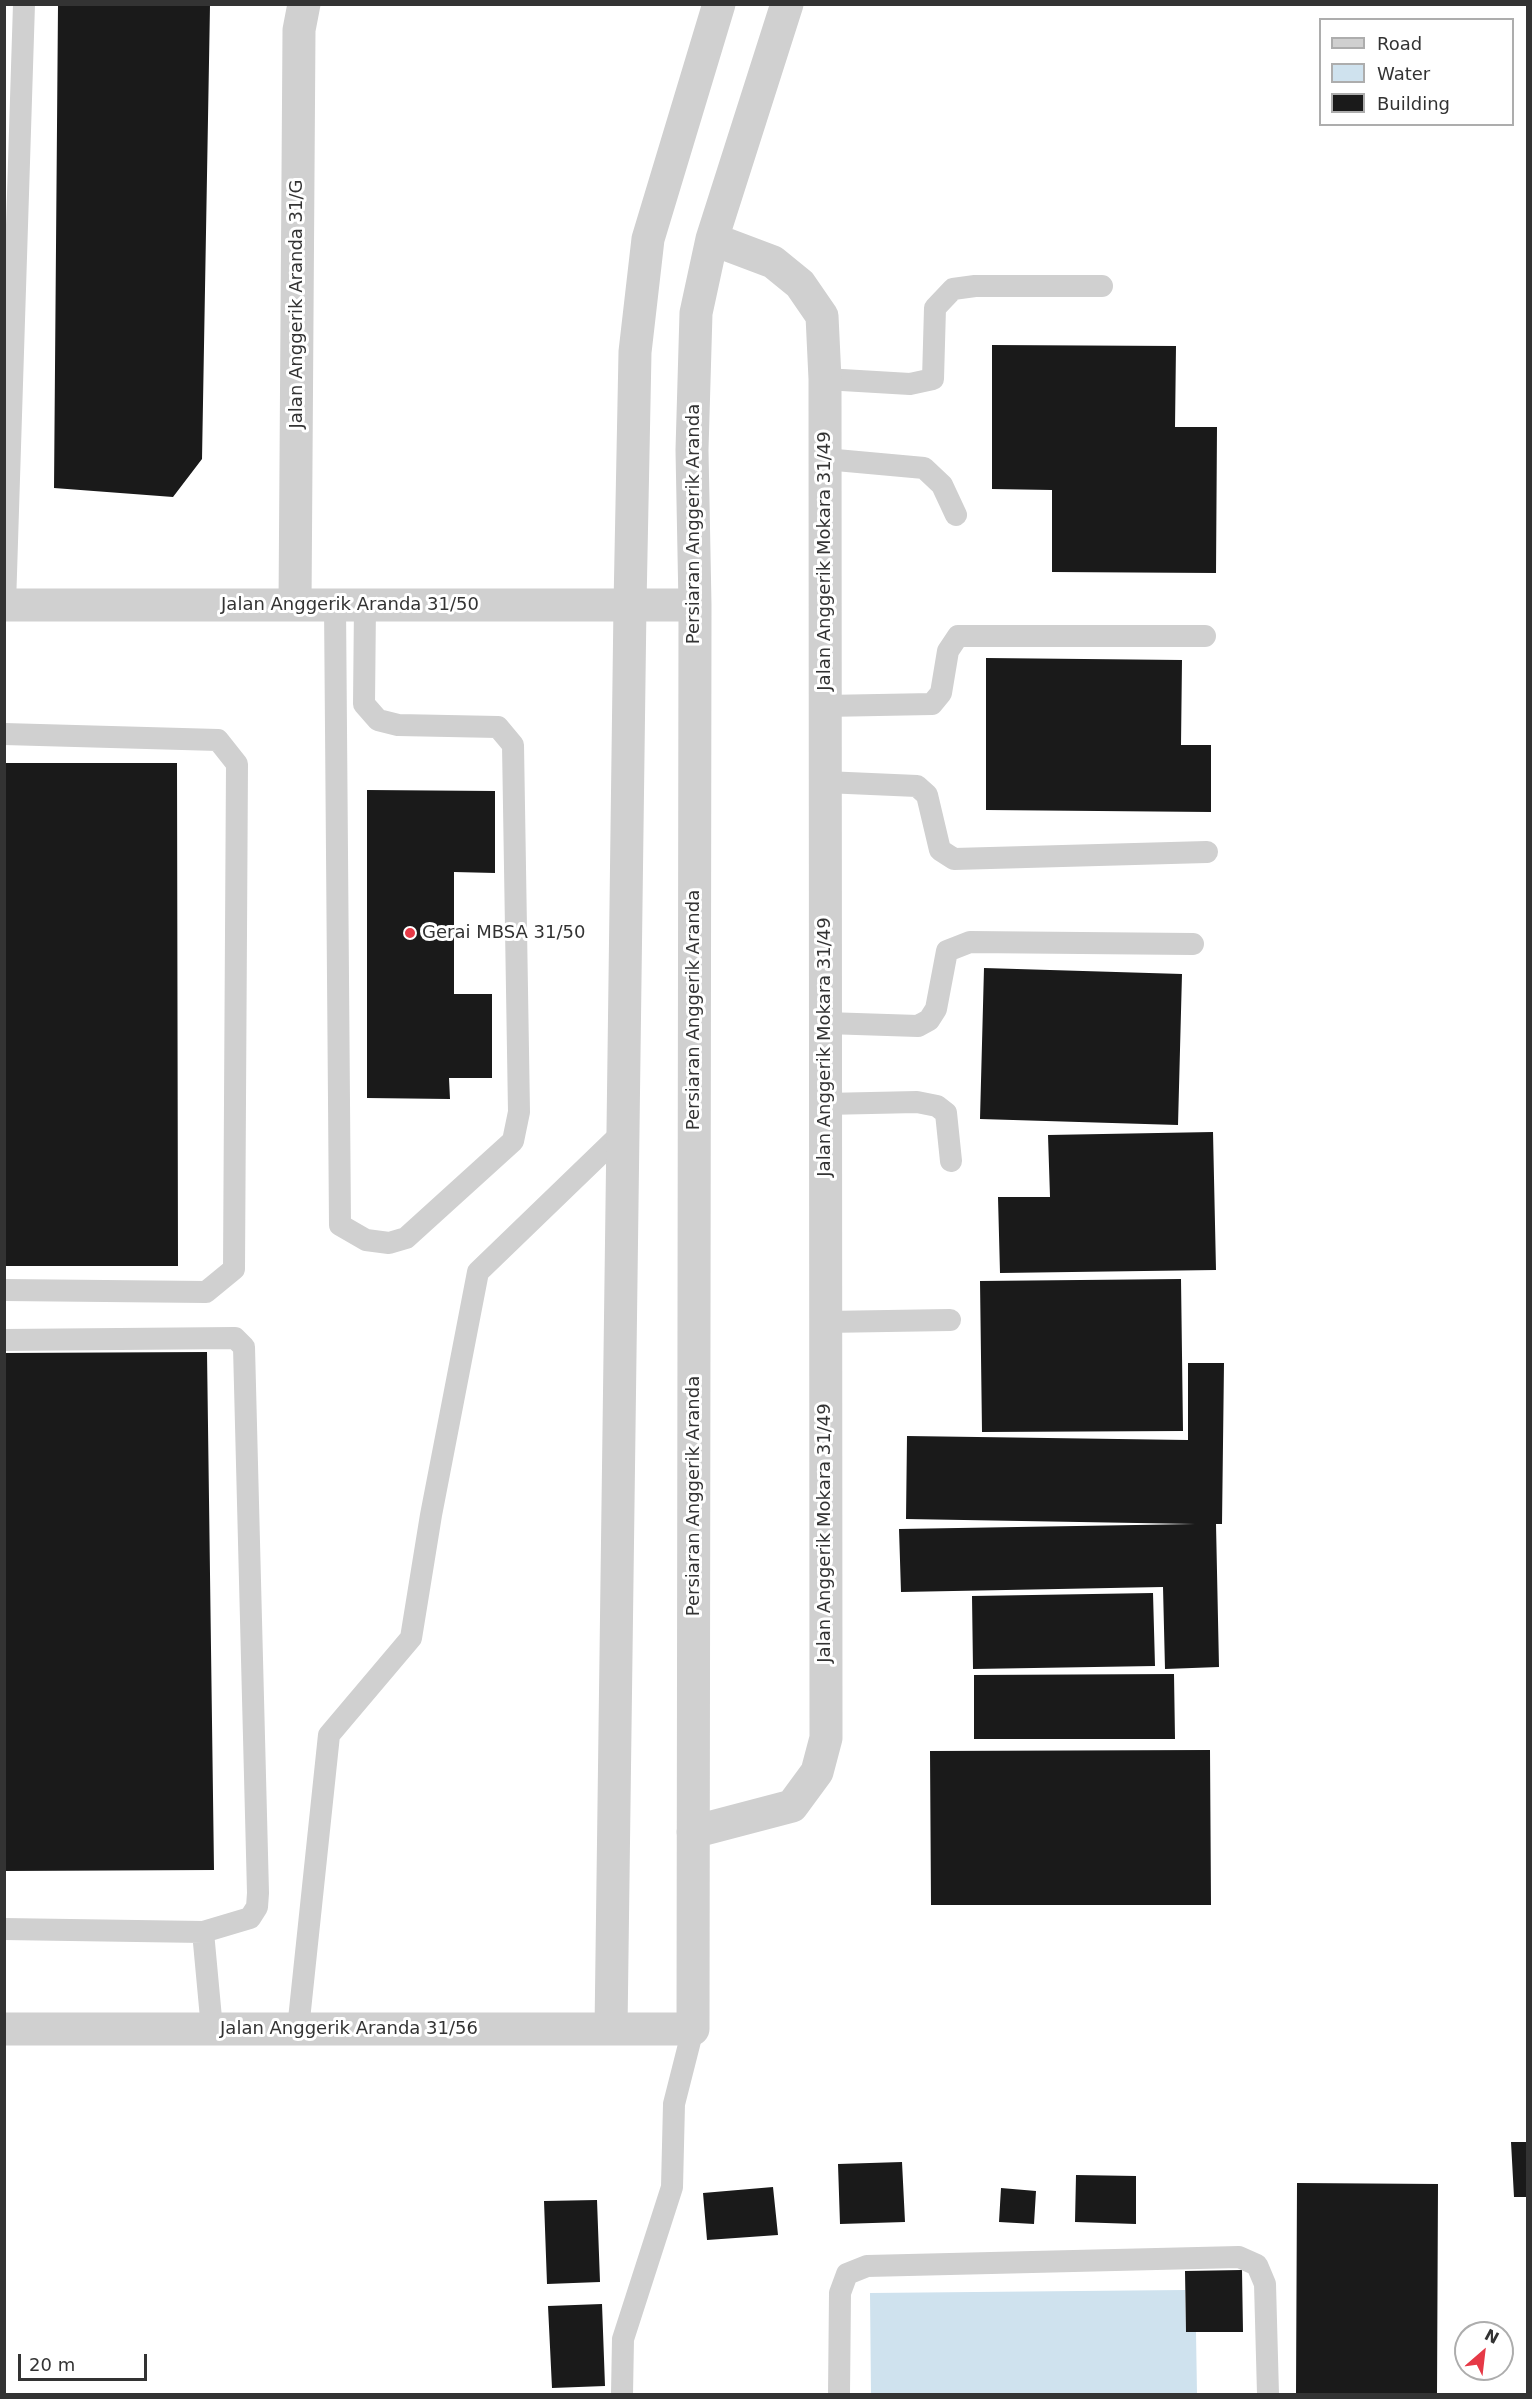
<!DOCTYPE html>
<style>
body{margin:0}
#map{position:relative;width:1532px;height:2399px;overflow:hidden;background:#fff;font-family:"DejaVu Sans",sans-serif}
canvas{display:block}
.frame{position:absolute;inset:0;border:6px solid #333;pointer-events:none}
.legend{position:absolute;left:1319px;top:18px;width:195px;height:108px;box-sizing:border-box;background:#fff;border:2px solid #adadad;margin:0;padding:8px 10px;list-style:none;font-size:18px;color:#333}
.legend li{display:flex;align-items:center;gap:12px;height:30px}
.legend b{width:30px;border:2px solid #adadad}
.north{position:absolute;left:1454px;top:2321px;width:60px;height:60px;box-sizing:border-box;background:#fff;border:2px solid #adadad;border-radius:50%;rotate:28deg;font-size:16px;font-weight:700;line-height:24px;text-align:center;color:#333}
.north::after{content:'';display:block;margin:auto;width:21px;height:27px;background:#e63946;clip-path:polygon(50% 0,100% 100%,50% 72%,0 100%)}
.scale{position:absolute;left:18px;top:2354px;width:129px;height:27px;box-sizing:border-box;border:3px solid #333;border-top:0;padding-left:8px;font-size:18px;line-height:21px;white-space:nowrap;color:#333;-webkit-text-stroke:4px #fff;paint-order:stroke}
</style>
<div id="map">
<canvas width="1532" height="2399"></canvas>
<div class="frame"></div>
<ul class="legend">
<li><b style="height:8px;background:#d0d0d0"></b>Road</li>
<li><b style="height:16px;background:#cfe2ee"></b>Water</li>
<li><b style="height:16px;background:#1a1a1a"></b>Building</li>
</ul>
<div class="north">N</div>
<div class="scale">20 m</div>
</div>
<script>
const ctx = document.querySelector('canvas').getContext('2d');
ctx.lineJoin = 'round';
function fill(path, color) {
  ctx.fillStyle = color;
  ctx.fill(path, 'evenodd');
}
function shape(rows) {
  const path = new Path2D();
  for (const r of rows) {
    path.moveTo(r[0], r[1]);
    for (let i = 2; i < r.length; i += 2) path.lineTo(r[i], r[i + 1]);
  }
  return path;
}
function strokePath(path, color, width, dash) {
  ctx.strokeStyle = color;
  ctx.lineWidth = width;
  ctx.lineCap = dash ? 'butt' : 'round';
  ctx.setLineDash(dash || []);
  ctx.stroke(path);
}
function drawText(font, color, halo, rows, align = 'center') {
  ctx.font = font + ' "DejaVu Sans",sans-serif';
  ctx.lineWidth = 6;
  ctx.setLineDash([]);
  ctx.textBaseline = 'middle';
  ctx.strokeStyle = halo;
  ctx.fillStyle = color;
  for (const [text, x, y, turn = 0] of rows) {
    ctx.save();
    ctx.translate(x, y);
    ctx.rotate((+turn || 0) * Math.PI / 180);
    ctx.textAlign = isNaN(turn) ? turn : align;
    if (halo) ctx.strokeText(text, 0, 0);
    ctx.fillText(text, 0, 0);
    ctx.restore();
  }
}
const water = shape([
 [1185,2290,1186,2332,1196,2332,1197,2394,871,2394,870,2293]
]);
const building = shape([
 [58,5,210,5,202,459,173,497,54,488],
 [992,345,1176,346,1175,427,1217,427,1216,573,1052,572,1052,490,992,489],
 [986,658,1182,660,1181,745,1211,745,1211,812,986,810],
 [4,763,177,763,178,1266,4,1266],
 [367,790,495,791,495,873,454,872,454,994,492,994,492,1078,449,1078,450,1099,367,1098],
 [984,968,1182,974,1178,1125,980,1119],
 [1213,1132,1216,1270,1000,1273,998,1197,1050,1197,1048,1135],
 [1181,1279,1183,1431,982,1432,980,1281],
 [207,1352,214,1870,4,1871,4,1353],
 [1188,1363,1224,1363,1222,1524,1216,1524,1219,1667,1165,1669,1163,1587,901,1592,899,1529,1195,1524,906,1519,907,1436,1188,1440],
 [1153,1593,1155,1666,973,1669,972,1596],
 [1174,1674,1175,1739,974,1739,974,1675],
 [1210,1750,1211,1905,931,1905,930,1751],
 [1511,2142,1527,2142,1527,2197,1514,2197],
 [902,2162,905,2222,840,2224,838,2164],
 [1076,2175,1136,2176,1136,2224,1075,2222],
 [1297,2183,1438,2184,1437,2394,1296,2394],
 [773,2187,778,2235,707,2240,703,2193],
 [1001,2188,1036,2191,1034,2224,999,2222],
 [597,2200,600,2282,547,2284,544,2201],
 [1242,2270,1243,2332,1186,2332,1185,2271],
 [602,2304,605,2386,552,2388,548,2306]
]);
const lane = shape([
 [825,379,910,384,933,379,935,308,953,289,975,286,1102,286],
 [825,459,924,468,942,485,956,515],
 [5,605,24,4],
 [335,605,340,1225,366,1240,389,1243,406,1238,513,1141,519,1112,513,745,498,727,398,725,378,720,364,704,365,605],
 [825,706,932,704,941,693,948,651,958,636,1205,636],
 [4,734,218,740,237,764,234,1269,206,1292,4,1290],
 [825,782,917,786,927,795,940,850,954,859,1207,852],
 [826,1023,918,1026,929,1020,936,1009,947,951,970,942,1193,944],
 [825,1104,917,1102,937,1106,946,1113,951,1161],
 [825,1322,950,1320],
 [4,1340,235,1338,244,1347,258,1893,257,1907,250,1918,203,1932,4,1929],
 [203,1932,212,2029],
 [298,2029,329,1735,411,1638,431,1515,478,1272,623,1132],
 [622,2394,623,2339,672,2187,674,2104,693,2029],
 [839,2394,840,2293,847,2274,867,2266,1239,2257,1257,2265,1265,2284,1268,2394]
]);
const street = shape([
 [4,605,695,605],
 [295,605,299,30,304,4],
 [693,1832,792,1806,817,1772,826,1738,825,379,822,316,800,284,773,262,712,239],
 [4,2029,693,2029,695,605,692,450,696,313,712,239,787,4],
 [611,2029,630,605,635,352,648,239,719,4]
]);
const markers = [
 [410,933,6,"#e63946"]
];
const streetNames = [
 ["Jalan Anggerik Aranda 31/G",297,304,-90],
 ["Persiaran Anggerik Aranda",694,524,-90],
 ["Jalan Anggerik Mokara 31/49",825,561,-90],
 ["Jalan Anggerik Aranda 31/50",350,605],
 ["Persiaran Anggerik Aranda",694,1010,-90],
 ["Jalan Anggerik Mokara 31/49",825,1047,-90],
 ["Persiaran Anggerik Aranda",694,1496,-90],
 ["Jalan Anggerik Mokara 31/49",825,1533,-90],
 ["Jalan Anggerik Aranda 31/56",349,2029]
];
const poiNames = [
 ["Gerai MBSA 31/50",422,933]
];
fill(water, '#cfe2ee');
fill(building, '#1a1a1a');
strokePath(lane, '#d0d0d0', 22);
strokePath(street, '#d0d0d0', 33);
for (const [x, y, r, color] of markers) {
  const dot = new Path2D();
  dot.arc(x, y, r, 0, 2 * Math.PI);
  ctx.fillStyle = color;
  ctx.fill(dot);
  strokePath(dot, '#fff', 2);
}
drawText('18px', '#333', '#fff', streetNames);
drawText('18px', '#333', '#fff', poiNames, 'left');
</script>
